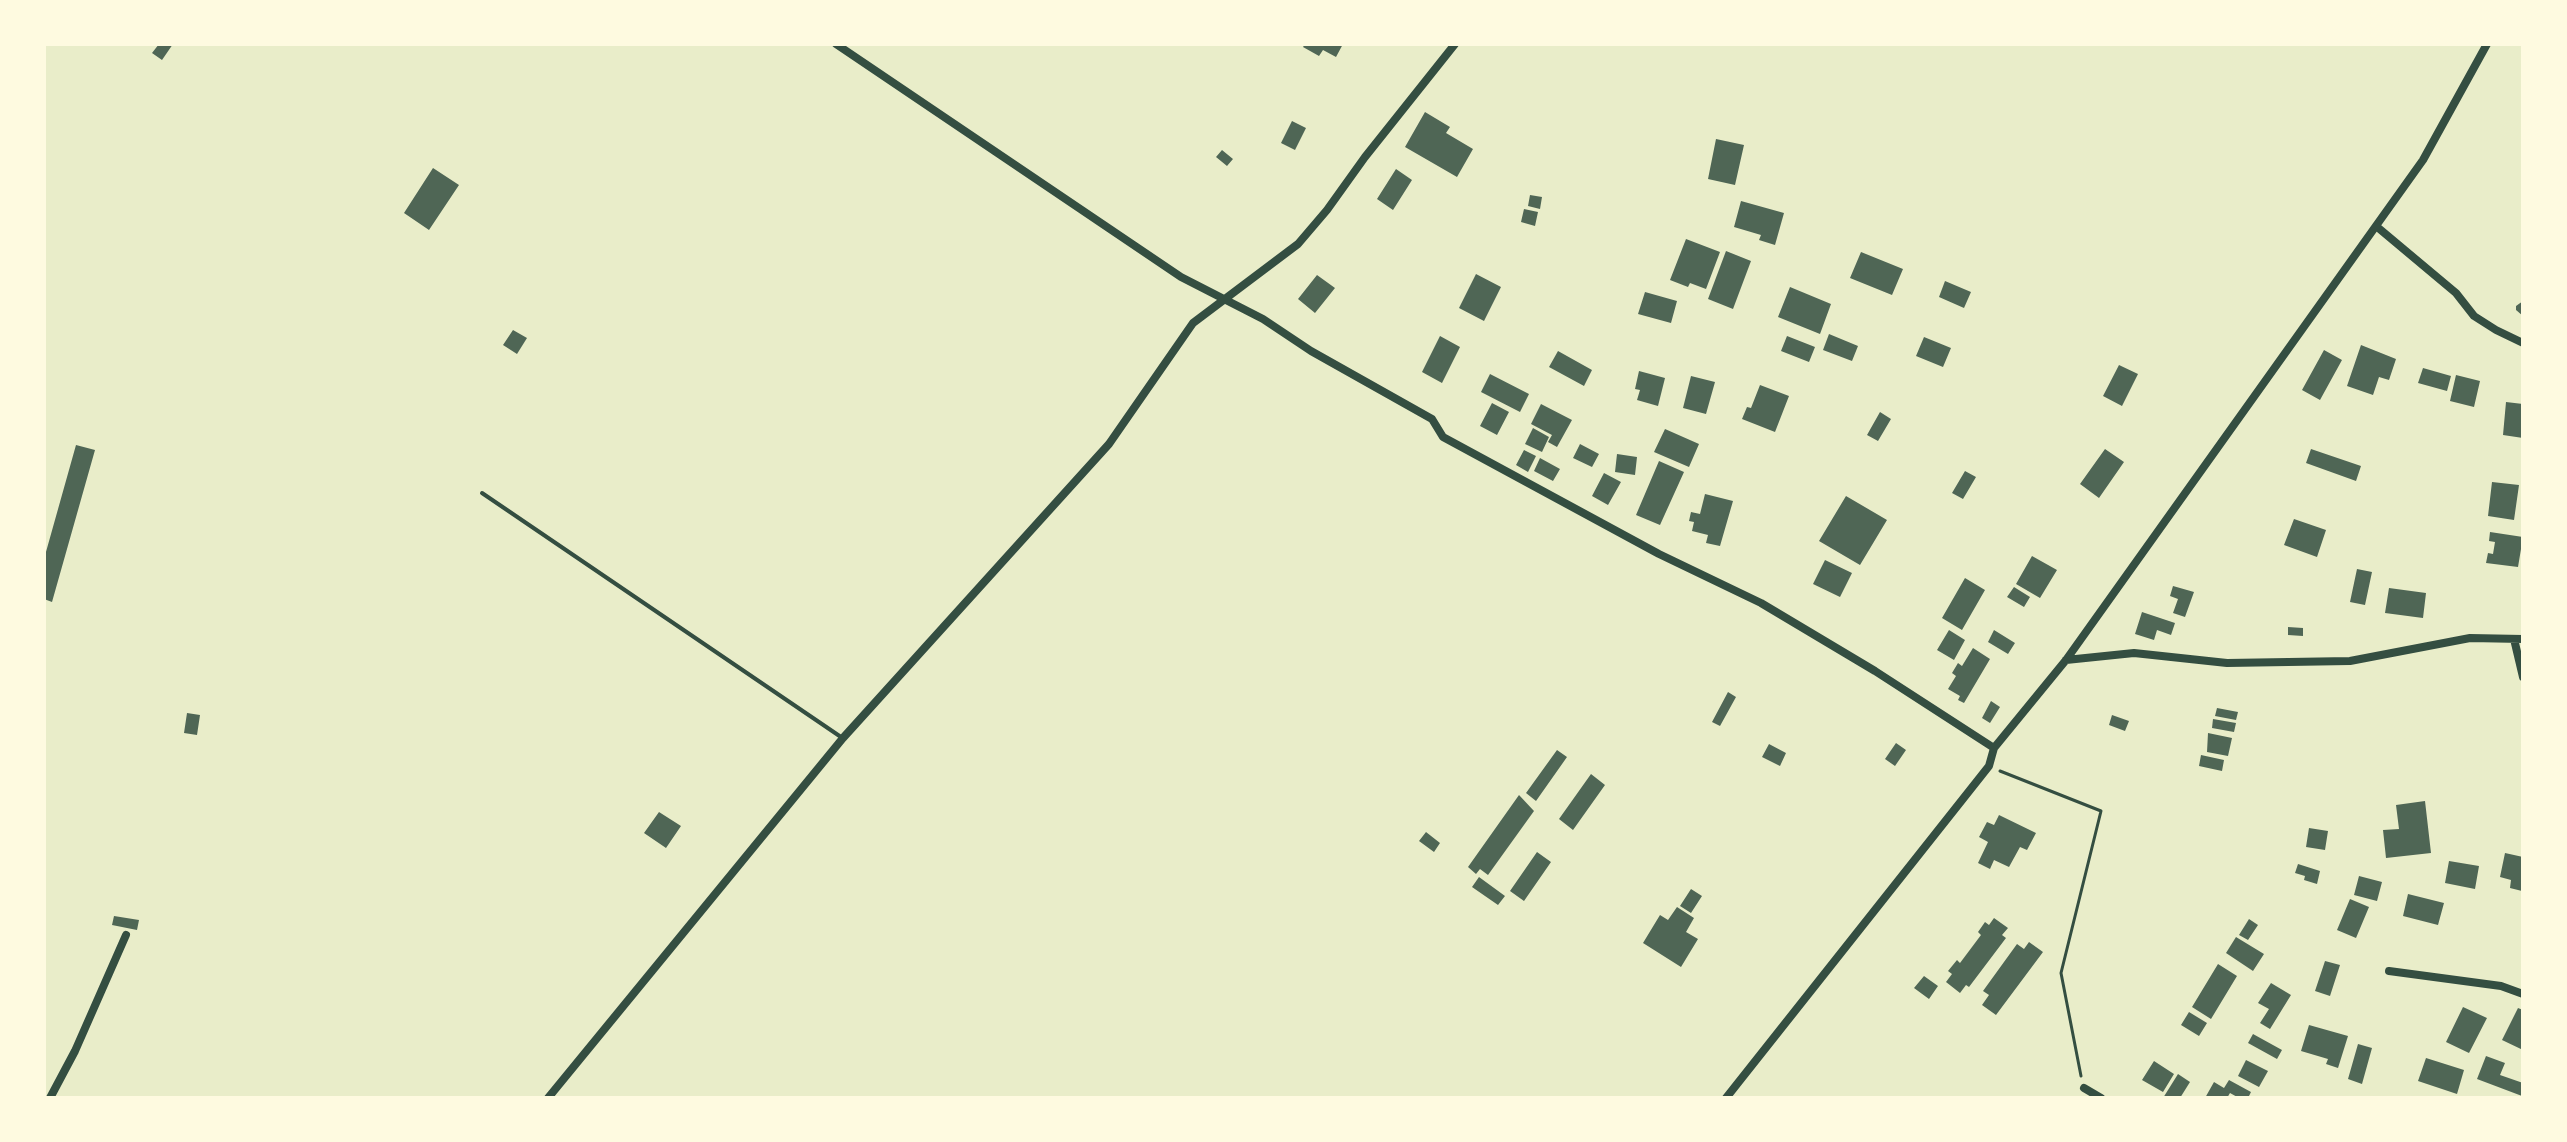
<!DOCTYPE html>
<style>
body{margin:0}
#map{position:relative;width:2567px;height:1142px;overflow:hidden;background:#e9edc9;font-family:"Times New Roman",serif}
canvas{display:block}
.frame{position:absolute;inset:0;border:46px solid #fefae0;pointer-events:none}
</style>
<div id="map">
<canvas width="2567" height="1142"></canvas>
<div class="frame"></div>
</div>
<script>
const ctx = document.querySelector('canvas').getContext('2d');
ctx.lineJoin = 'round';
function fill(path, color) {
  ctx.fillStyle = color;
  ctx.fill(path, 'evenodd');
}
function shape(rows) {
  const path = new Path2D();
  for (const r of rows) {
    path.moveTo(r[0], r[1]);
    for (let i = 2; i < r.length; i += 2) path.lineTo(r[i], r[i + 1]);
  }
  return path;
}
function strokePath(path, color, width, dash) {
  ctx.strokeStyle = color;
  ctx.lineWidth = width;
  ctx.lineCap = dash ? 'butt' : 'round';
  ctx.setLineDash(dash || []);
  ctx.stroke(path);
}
const building = shape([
 [159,44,173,44,162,60,152,53],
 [1305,44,1343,44,1336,57,1323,50,1319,56,1303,47],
 [1425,112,1450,127,1446,133,1473,149,1457,177,1405,147],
 [1292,121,1306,128,1295,150,1281,143],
 [1716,139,1744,145,1735,185,1708,179],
 [1222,150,1233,159,1227,166,1216,157],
 [433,168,459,185,429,230,404,213],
 [1396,169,1412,180,1393,210,1377,199],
 [1530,195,1542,197,1540,209,1528,206],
 [1741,201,1784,213,1775,245,1759,240,1761,235,1734,227],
 [1524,209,1538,212,1535,226,1521,222],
 [1686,239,1720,252,1706,289,1690,283,1688,287,1670,280],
 [1726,251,1751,261,1733,309,1708,299],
 [1861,252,1903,269,1892,295,1850,278],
 [1476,274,1501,287,1484,321,1459,308],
 [1317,275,1335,288,1315,313,1298,299],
 [1945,281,1971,292,1964,308,1939,297],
 [1790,287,1831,304,1820,334,1778,317],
 [1645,292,1677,301,1671,323,1638,314],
 [2523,301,2523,316,2516,310,2516,306],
 [513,330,527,338,517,354,503,345],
 [1829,334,1858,346,1852,361,1823,350],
 [1440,336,1460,347,1442,383,1422,372],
 [1787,336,1815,347,1809,362,1781,351],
 [1924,337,1951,348,1943,367,1916,356],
 [2361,345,2396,359,2389,380,2379,377,2373,395,2347,386],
 [2324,350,2342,360,2320,400,2302,390],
 [1558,351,1592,370,1584,386,1549,367],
 [2119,365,2138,374,2122,406,2103,396],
 [2423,368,2451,376,2447,391,2418,383],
 [1639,371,1665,378,1658,406,1637,400,1640,390,1635,389],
 [1490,374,1529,394,1520,412,1481,392],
 [2456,375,2480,381,2474,407,2450,401],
 [1691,376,1715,382,1706,414,1683,408],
 [1760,385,1789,396,1775,432,1742,419,1747,407,1751,408],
 [2506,402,2523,404,2523,438,2503,435],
 [1492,403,1509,412,1497,435,1480,426],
 [1541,404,1572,420,1557,447,1548,442,1552,435,1531,424],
 [1880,412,1891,419,1878,441,1867,435],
 [1533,428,1549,437,1542,452,1525,444],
 [1665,429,1699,444,1689,467,1654,452],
 [1580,444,1599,454,1592,467,1573,458],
 [76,445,95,450,52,602,44,599,44,559],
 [2105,449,2124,462,2099,498,2080,484],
 [2311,449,2361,466,2356,481,2306,463],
 [1524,450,1536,456,1528,472,1516,465],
 [1617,454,1637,457,1635,475,1615,472],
 [1540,458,1560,469,1553,481,1534,471],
 [1659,461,1684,472,1660,525,1636,515],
 [1965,471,1976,477,1963,499,1952,493],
 [1604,473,1621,482,1608,505,1592,496],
 [2492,482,2519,485,2514,520,2488,516],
 [1705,494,1733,501,1720,546,1706,543,1708,535,1692,531,1694,522,1689,521,1691,512,1700,514],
 [1846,496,1887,520,1860,565,1819,541],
 [2294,519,2326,530,2317,557,2284,545],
 [2490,532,2523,537,2518,567,2486,563,2488,553,2493,554,2495,542,2489,541],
 [2032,556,2057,570,2040,598,2016,584],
 [1825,560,1852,573,1840,597,1813,584],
 [2357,569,2372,572,2365,605,2350,602],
 [1965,578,1985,590,1962,630,1942,618],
 [2173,586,2194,592,2185,617,2173,613,2178,599,2170,596],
 [2014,587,2030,597,2024,607,2007,597],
 [2389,588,2426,593,2423,618,2385,613],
 [2142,612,2175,623,2171,635,2157,630,2154,640,2135,634],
 [2288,627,2303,628,2303,636,2288,635],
 [1949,630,1965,640,1954,660,1937,650],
 [1994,630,2015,643,2008,654,1988,642],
 [1973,648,1990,659,1964,703,1958,700,1960,696,1948,689,1956,676,1952,673,1958,663,1962,666],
 [1728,692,1736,697,1720,726,1712,722],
 [1991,701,2000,707,1990,723,1982,718],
 [2217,708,2238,712,2236,720,2215,716],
 [187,713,200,715,197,735,184,733],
 [2112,715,2129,721,2125,731,2109,725],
 [2213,719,2236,723,2234,732,2212,728],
 [2208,733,2232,738,2228,756,2207,752],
 [1896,743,1906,750,1895,766,1885,759],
 [1769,744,1786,753,1780,766,1762,757],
 [1557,750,1567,757,1536,801,1526,793],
 [2201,755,2224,760,2222,771,2199,766],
 [1591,774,1605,785,1573,830,1559,819],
 [1519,795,1534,811,1488,875,1480,869,1476,874,1468,867],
 [2425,801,2431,853,2386,858,2383,830,2399,829,2396,805],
 [659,812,681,826,666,848,644,833],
 [1999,815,2036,833,2027,850,2020,847,2009,867,1994,860,1990,869,1978,863,1988,842,1979,837,1987,822,1994,825],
 [2309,828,2328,831,2325,850,2306,847],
 [1426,832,1440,843,1434,852,1419,841],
 [1537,852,1551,862,1524,901,1510,891],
 [2505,853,2523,857,2522,891,2510,888,2511,880,2500,877],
 [2449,861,2479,866,2475,889,2445,883],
 [2298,864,2320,871,2317,884,2304,880,2305,876,2295,873],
 [2359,876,2382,882,2377,901,2354,895],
 [1479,877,1505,896,1498,905,1472,887],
 [1691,889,1702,896,1691,913,1680,906],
 [2408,894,2444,903,2438,925,2403,916],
 [2350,899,2369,907,2356,938,2337,930],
 [1677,907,1694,918,1686,932,1698,939,1681,967,1643,943,1660,915,1668,920],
 [114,916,139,920,137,930,112,925],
 [1994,918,2008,928,2002,935,2006,938,1969,987,1966,985,1960,993,1946,982,1952,974,1948,971,1957,960,1960,963,1981,935,1978,932,1985,922,1989,925],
 [2249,919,2258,925,2248,940,2239,935],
 [2236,937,2264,954,2253,971,2226,953],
 [2029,942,2043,952,1996,1015,1982,1005,1989,995,1983,991,2017,944,2024,949],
 [2325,961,2340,965,2330,996,2315,991],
 [2218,964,2237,976,2211,1019,2192,1007],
 [1924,976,1938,986,1929,999,1914,988],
 [2271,983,2291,995,2270,1029,2260,1023,2269,1009,2258,1003],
 [2463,1007,2487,1018,2469,1053,2446,1042],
 [2518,1008,2523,1010,2523,1050,2502,1040],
 [2189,1012,2207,1023,2199,1036,2181,1025],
 [2309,1025,2348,1036,2338,1068,2326,1064,2328,1059,2301,1051],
 [2253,1034,2282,1050,2277,1059,2248,1043],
 [2358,1044,2372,1048,2362,1084,2348,1079],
 [2486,1056,2505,1063,2500,1075,2523,1083,2522,1096,2477,1079],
 [2426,1058,2464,1070,2457,1094,2418,1081],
 [2246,1060,2268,1071,2259,1087,2238,1076],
 [2154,1061,2174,1074,2163,1092,2142,1080],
 [2178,1074,2190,1082,2180,1098,2163,1098],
 [2229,1080,2251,1092,2248,1098,2239,1098,2230,1093,2227,1098,2205,1098,2214,1082,2224,1088]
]);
const path = shape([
 [2000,771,2101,811,2061,973,2081,1076]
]);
const service = shape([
 [482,493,841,737]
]);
const minor = shape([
 [836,44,1181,277,1263,319,1311,351,1432,419,1443,437,1659,554,1761,603,1875,671,1994,748],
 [2376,226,2456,293,2474,316,2496,330,2523,343],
 [2514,639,2523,677],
 [2066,660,2134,653,2227,663,2350,661,2470,638,2523,639],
 [2389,971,2501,986,2523,994],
 [2084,1088,2101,1098],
 [50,1098,75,1051,126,935],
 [548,1098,843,738,1109,444,1193,323,1298,244,1327,210,1365,157,1455,44],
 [1726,1098,1989,766,1994,748,2066,660,2423,160,2487,44]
]);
fill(building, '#4f6655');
strokePath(path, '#344e41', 3);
strokePath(service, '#344e41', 4);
strokePath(minor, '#344e41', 8);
</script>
